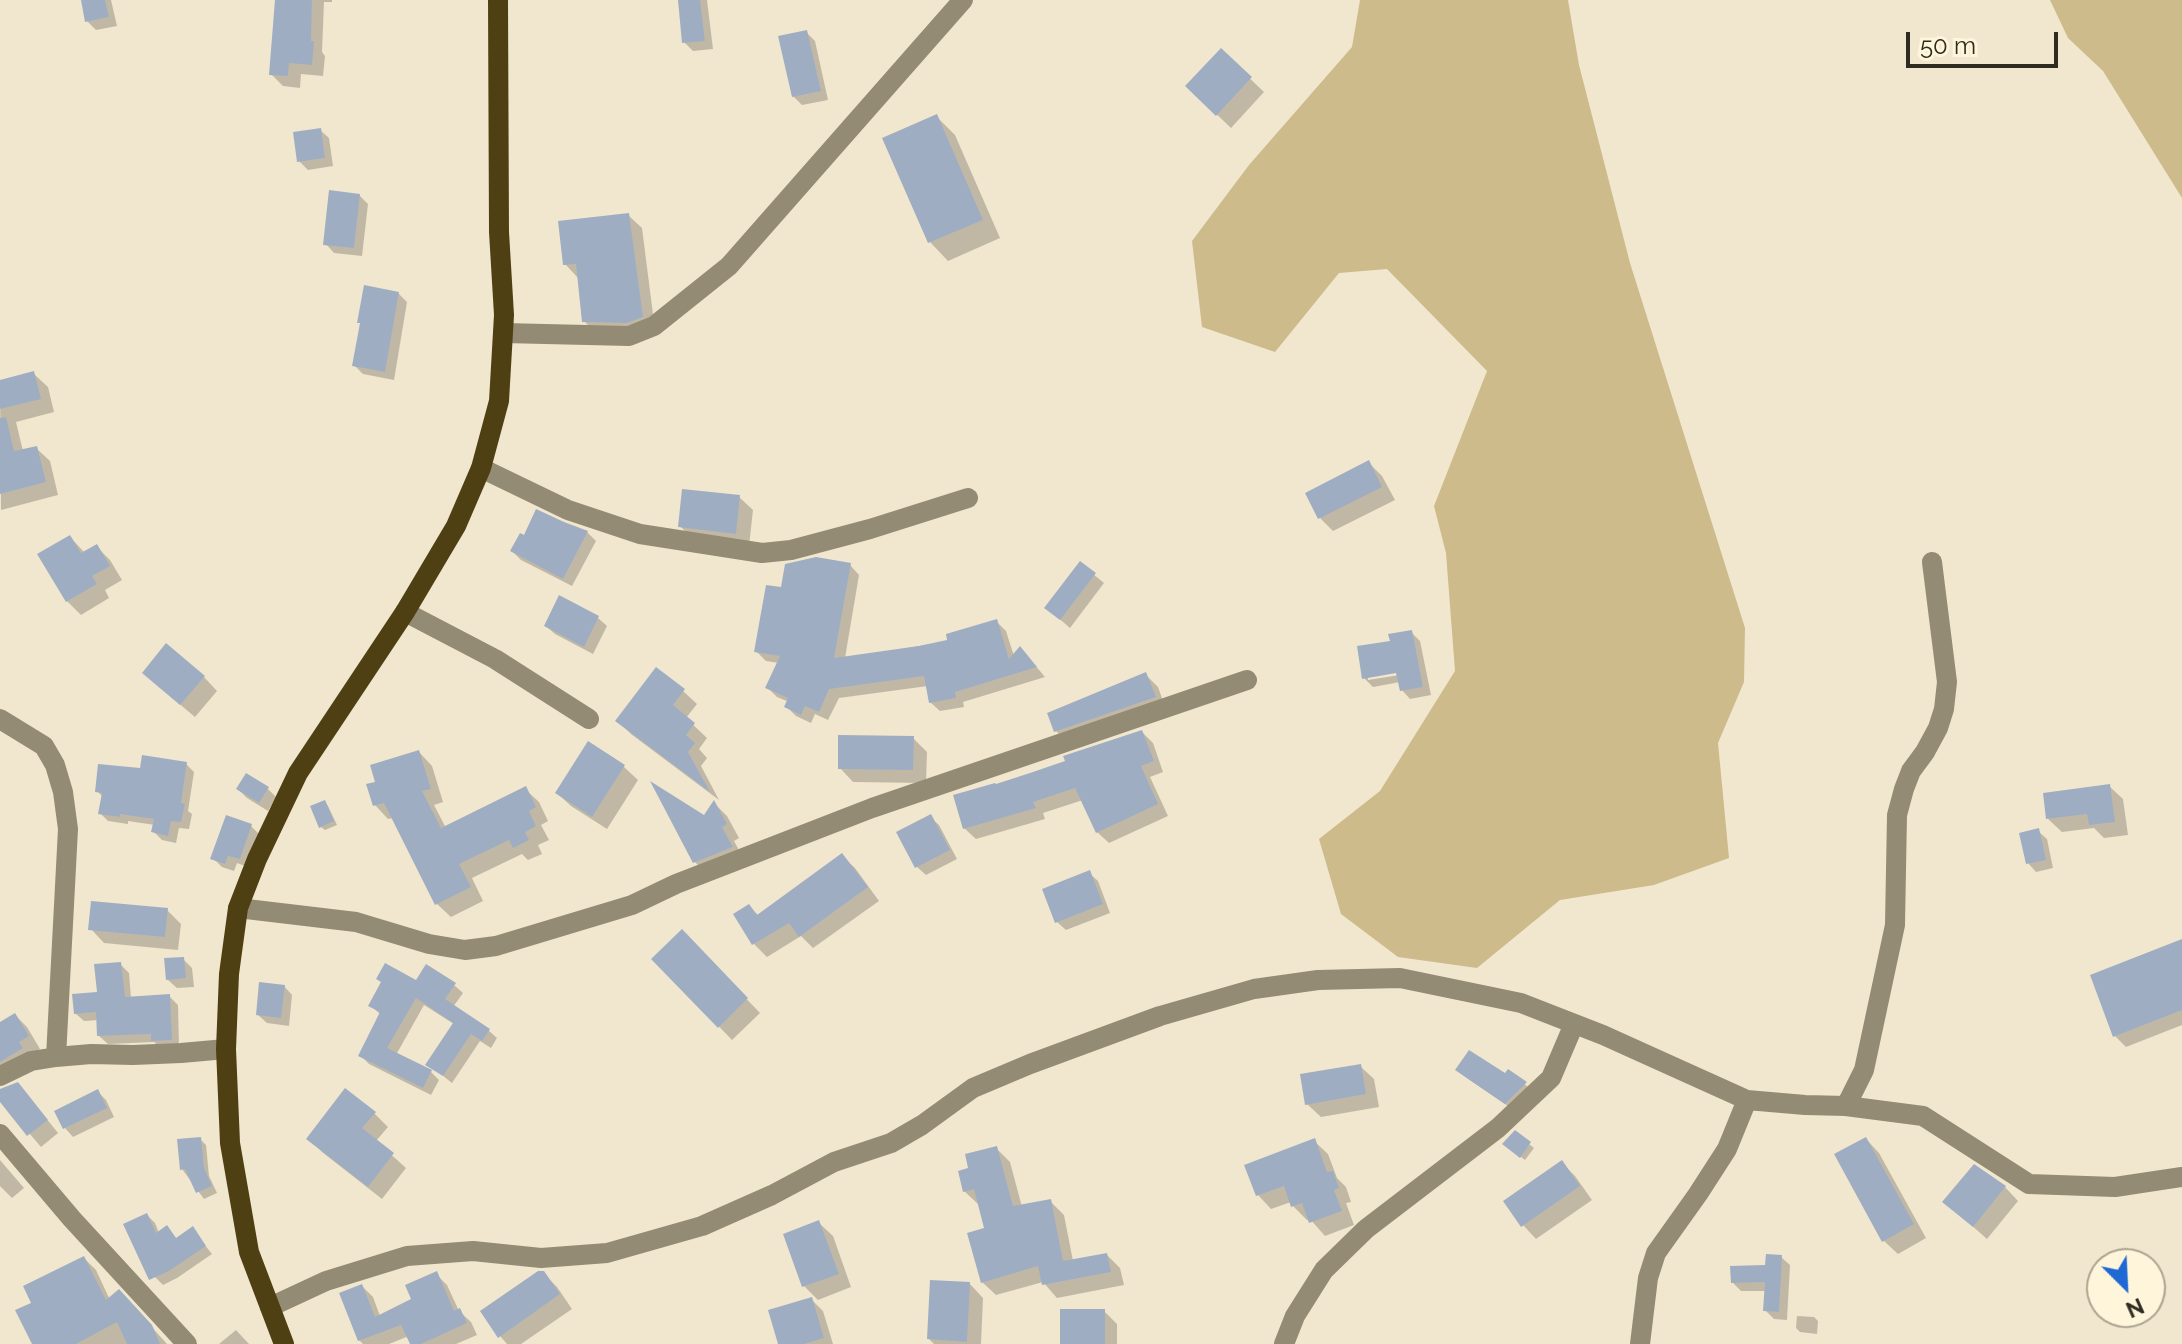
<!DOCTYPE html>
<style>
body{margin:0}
#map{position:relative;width:2182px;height:1344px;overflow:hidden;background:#f1e7ce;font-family:Raleway,sans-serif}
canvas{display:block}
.north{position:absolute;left:2086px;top:1248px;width:80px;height:80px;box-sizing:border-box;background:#fef5db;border:2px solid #aba491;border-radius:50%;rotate:156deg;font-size:22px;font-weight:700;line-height:32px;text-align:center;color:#2e2b21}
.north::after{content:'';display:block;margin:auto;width:28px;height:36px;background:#2069d4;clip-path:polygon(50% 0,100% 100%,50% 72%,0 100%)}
.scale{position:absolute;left:1906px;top:32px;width:152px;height:36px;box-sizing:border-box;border:4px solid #2e2b21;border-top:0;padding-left:10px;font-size:24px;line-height:28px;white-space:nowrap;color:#2e2b21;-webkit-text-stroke:6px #fef5db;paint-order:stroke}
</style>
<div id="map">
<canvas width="2182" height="1344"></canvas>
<div class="north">N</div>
<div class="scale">50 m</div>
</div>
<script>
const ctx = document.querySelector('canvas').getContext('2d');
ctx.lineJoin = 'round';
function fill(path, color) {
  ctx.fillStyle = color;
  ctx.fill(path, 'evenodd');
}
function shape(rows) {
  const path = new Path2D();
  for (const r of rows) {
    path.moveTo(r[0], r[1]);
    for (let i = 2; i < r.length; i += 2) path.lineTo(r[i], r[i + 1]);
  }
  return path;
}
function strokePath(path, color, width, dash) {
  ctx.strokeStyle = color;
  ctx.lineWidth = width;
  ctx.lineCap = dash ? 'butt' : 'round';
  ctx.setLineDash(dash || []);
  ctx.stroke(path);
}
const green = shape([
 [1360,0,1568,0,1579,65,1630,263,1745,628,1744,682,1718,743,1729,858,1654,885,1560,900,1477,968,1398,957,1341,914,1319,839,1380,791,1455,671,1446,553,1434,506,1487,371,1387,269,1339,273,1275,352,1202,327,1192,241,1249,165,1352,47],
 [2050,0,2182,0,2182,198,2103,71,2068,38]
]);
const shadow = shape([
 [83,0,111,0,117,26,96,30,87,21],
 [277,0,332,0,332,2,324,2,322,52,325,56,323,76,301,74,300,88,283,86,271,74],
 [680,0,707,0,713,49,693,51,684,42],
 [806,32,815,41,828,100,802,105,793,96],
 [1221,51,1264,92,1231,128,1187,86],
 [937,117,955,135,1000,238,948,261,930,242],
 [320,130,329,138,333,166,308,170,299,161],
 [359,195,368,204,362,256,334,253,326,244],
 [628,215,642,228,655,330,598,335,584,321,579,279,565,264],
 [398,293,407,302,394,380,363,374,354,365,362,325,359,322],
 [34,374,48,387,54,412,16,422,23,451,36,448,50,461,58,495,1,510,0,382],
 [1369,463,1382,476,1395,500,1333,531,1320,518],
 [739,497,753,510,749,546,694,540,680,526],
 [563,524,587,532,596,541,572,586,521,560,512,551,525,538],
 [70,537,85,553,96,546,110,560,122,580,105,590,109,598,81,615,67,601],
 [1081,564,1104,583,1070,628,1047,608],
 [850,565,859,575,845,658,950,641,996,621,1006,631,1014,656,1029,658,1045,677,963,702,964,707,940,711,930,702,928,686,839,698,828,720,815,714,811,723,796,716,787,707,789,702,777,697,768,688,779,663,766,661,756,651,782,590],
 [560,598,598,618,607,626,593,654,555,634,546,626],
 [1411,632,1420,641,1431,695,1410,699,1402,690,1400,682,1373,687,1364,678,1392,642],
 [1406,670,1406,674,1368,680,1368,676],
 [1146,675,1158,687,1166,709,1068,743,1056,731],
 [204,677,217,691,195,717,158,686],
 [683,691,697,704,686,718,707,738,699,749,707,758,701,766,719,800,631,734,618,721],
 [1142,732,1153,743,1163,772,1150,777,1168,816,1109,843,1097,832,1083,800,1043,813,1045,819,976,839,964,828,1067,762],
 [913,738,927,752,926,783,853,782,840,768],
 [588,744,624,767,638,780,607,829,571,806,557,793],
 [419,752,432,766,443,802,434,805,446,828,525,789,539,802,548,821,541,825,549,840,538,845,542,854,528,860,522,854,472,878,483,901,451,917,437,904,393,818,388,819,375,805,377,783],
 [186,764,194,772,188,811,192,814,189,829,179,828,176,843,162,840,154,832,155,825,128,821,128,824,108,821,100,813,103,797,97,791,142,770],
 [2109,786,2123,799,2128,835,2104,838,2094,828,2062,832,2048,819],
 [238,789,268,789,276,797,268,811,247,798],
 [325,802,328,806,337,825,325,830,321,827],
 [714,803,727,816,739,838,734,841,745,861,709,876,695,862,704,818],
 [930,817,939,825,957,859,926,875,917,867],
 [251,826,260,835,248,867,237,863,234,871,222,867,213,858],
 [2038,831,2047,839,2053,868,2036,872,2028,863],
 [842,856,855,868,879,901,813,948,801,936,767,957,754,944,735,915,749,906,759,916],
 [1089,873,1098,881,1110,913,1066,930,1057,922],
 [167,910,181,924,178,950,104,943,91,929],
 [682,932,760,1013,732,1040,654,959],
 [2182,941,2182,1025,2126,1047,2115,1036],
 [183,959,192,968,194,987,177,988,168,980],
 [120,964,129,973,131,998,169,996,178,1005,179,1048,162,1049,154,1042,108,1044,99,1036,99,1020,84,1021,75,1013,99,994],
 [416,983,454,985,463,993,453,1007,488,1030,497,1038,491,1048,480,1041,452,1083,428,1064,454,1024,424,1005,396,1055,431,1072,439,1080,431,1095,369,1064,361,1056,381,1015,370,1005],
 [284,986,292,995,289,1026,267,1023,258,1015],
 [15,1015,27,1027,40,1049,29,1055,0,1083,0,1023],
 [1360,1066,1374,1079,1379,1107,1321,1117,1307,1104],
 [1458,1069,1505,1076,1509,1071,1534,1092,1515,1111,1467,1078],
 [0,1090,29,1097,58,1133,41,1147,0,1099],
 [97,1091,106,1100,114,1117,73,1137,65,1128],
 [374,1113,388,1127,376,1141,406,1168,382,1199,322,1152,309,1138],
 [1515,1133,1534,1148,1525,1160,1509,1148],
 [200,1139,206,1145,209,1176,217,1193,204,1199,182,1169],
 [1866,1139,1879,1153,1926,1238,1898,1254,1884,1241],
 [1314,1141,1328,1154,1337,1178,1346,1187,1351,1202,1346,1203,1354,1225,1325,1236,1310,1219,1307,1220,1293,1206,1291,1202,1271,1209,1258,1195],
 [996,1148,1010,1162,1022,1207,1050,1201,1064,1215,1073,1261,1107,1255,1120,1268,1124,1285,1057,1298,1043,1282,996,1295,982,1282,987,1229,978,1204,964,1191,971,1169],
 [0,1160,24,1188,12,1198,0,1186],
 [1561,1162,1575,1176,1592,1200,1536,1239,1523,1225],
 [2005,1187,2018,1201,1987,1239,1945,1202],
 [147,1215,155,1223,159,1233,167,1228,177,1239,192,1229,212,1254,177,1278,163,1285,155,1277],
 [819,1223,833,1236,851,1287,818,1300,804,1286],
 [1781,1257,1790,1265,1787,1320,1774,1319,1765,1310,1766,1291,1741,1291,1733,1283,1767,1267],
 [84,1258,96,1270,110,1300,131,1304,167,1344,34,1344,34,1304],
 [543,1273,557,1287,572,1309,521,1344,507,1344,500,1336],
 [436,1274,447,1285,459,1311,471,1322,477,1335,456,1344,412,1344,409,1336,389,1344,363,1344,359,1340,362,1286,373,1297,380,1316,414,1300],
 [970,1284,983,1298,981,1344,934,1344,929,1339],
 [812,1300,823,1311,833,1344,780,1344],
 [1104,1311,1117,1324,1117,1344,1062,1344],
 [1797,1316,1814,1317,1818,1321,1817,1334,1800,1332,1796,1328],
 [236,1330,249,1344,219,1344]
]);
const building = shape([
 [81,0,105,0,109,17,85,22],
 [275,0,312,0,311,41,314,41,312,65,289,63,288,76,269,75],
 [678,0,700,0,705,41,682,43],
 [807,30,821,91,792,97,778,36],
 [1221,48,1252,77,1216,116,1185,86],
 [937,114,983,220,928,243,882,138],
 [321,128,325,158,297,162,293,132],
 [329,190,360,194,354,248,323,245],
 [629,213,643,317,627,323,582,322,576,264,563,265,558,221],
 [364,285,399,292,385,372,352,366,360,323,357,323],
 [34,371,41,399,0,409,0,380],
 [6,417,14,451,37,446,46,482,0,494,0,418],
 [1369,460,1382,487,1318,519,1305,493],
 [682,489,740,495,736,534,678,527],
 [536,509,564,522,588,531,563,579,510,551,520,533,524,535],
 [70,535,81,553,97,544,110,566,92,576,97,584,66,602,37,554],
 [816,557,851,563,834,658,919,646,947,640,946,634,997,619,1009,659,1020,646,1037,667,955,692,956,698,929,703,924,676,829,689,819,712,805,706,801,715,784,707,788,698,765,688,780,656,754,652,766,585,781,587,785,564],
 [1080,561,1096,573,1060,620,1044,608],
 [559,595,599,616,584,647,544,626],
 [1412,630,1423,687,1400,691,1396,673,1362,679,1357,646,1390,641,1388,634],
 [166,643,205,676,180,705,142,673],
 [656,667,685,689,673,705,695,723,686,735,695,743,688,752,710,792,615,721],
 [1146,672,1156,697,1054,732,1047,713],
 [1142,730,1154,761,1141,766,1158,804,1096,833,1075,788,1033,802,1036,808,963,829,953,795,995,783,996,784,1030,773,1065,761,1063,756],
 [838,735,914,736,913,770,838,769],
 [588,741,625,765,592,817,555,793],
 [419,750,431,789,422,791,441,828,526,786,536,807,529,811,536,826,525,832,529,840,513,848,509,840,459,864,471,887,435,905,384,803,373,806,366,784,375,782,370,765],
 [142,755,187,762,181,803,185,804,181,822,171,821,168,836,151,832,154,819,120,814,120,817,98,814,102,793,95,792,98,764,140,768],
 [246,773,269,787,259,803,236,789],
 [650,781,704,815,714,800,727,824,722,827,733,847,693,863],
 [2110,784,2115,822,2089,825,2087,814,2046,819,2043,793],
 [325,800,334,821,319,828,310,806],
 [931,814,950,850,915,868,896,832],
 [226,815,252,824,240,859,228,856,225,864,210,859],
 [2039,828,2046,860,2026,864,2019,833],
 [842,853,868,887,799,937,789,923,752,945,733,914,749,904,757,915],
 [1090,870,1103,904,1055,923,1042,889],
 [91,901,168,908,165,937,88,930],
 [682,929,748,998,718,1028,651,959],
 [2182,939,2182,1010,2113,1037,2090,975],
 [184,957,186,978,166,980,164,958],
 [121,962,125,997,170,994,172,1040,151,1041,151,1034,97,1036,96,1012,74,1014,72,994,97,992,94,964],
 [385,963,416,980,426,964,456,983,445,999,490,1029,482,1041,471,1034,443,1076,425,1065,453,1023,416,998,387,1048,432,1070,423,1088,358,1056,380,1012,368,1006,381,982,376,979],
 [259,982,285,985,281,1018,256,1015],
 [15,1013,29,1036,19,1042,23,1048,0,1062,0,1022],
 [1469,1050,1505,1073,1508,1069,1527,1082,1505,1104,1455,1070],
 [1361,1064,1366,1094,1305,1105,1300,1074],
 [18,1082,48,1120,27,1136,0,1102,0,1089],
 [345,1088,376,1112,362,1128,394,1153,368,1187,306,1139],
 [98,1089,107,1108,63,1129,54,1111],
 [1515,1130,1531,1142,1520,1158,1502,1144],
 [201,1137,204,1168,212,1186,196,1193,185,1169,180,1170,177,1139],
 [1866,1137,1914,1224,1882,1242,1834,1154],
 [1315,1138,1327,1172,1333,1171,1339,1188,1334,1190,1342,1211,1309,1223,1302,1203,1291,1207,1284,1186,1256,1196,1244,1165],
 [997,1146,1013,1206,1051,1199,1063,1261,1107,1253,1111,1272,1042,1285,1038,1266,981,1283,967,1233,984,1228,974,1189,963,1192,958,1171,968,1168,965,1154],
 [1562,1160,1580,1186,1521,1227,1503,1201],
 [1974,1164,2006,1186,1973,1227,1942,1202],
 [147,1213,156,1233,167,1225,176,1238,193,1226,206,1246,169,1271,149,1280,123,1224],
 [819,1220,839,1274,802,1287,783,1234],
 [1766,1254,1782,1255,1779,1312,1763,1311,1765,1282,1731,1283,1730,1266,1765,1265],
 [84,1256,106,1300,119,1289,152,1325,160,1344,127,1344,117,1322,76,1344,32,1344,15,1310,31,1303,23,1286],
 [437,1271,454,1311,460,1308,467,1323,421,1344,410,1344,401,1325,358,1341,339,1293,362,1284,375,1317,411,1299,405,1285],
 [538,1271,544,1271,560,1294,498,1338,480,1311],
 [930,1280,970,1282,967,1342,927,1339],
 [812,1297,824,1338,804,1344,778,1344,768,1310],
 [1060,1309,1105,1309,1105,1344,1060,1344]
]);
const minor = shape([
 [503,333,629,336,654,326,729,266,963,0],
 [481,468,568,510,640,534,762,553,791,550,870,529,968,498],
 [405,612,495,659,589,719],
 [0,719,44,746,55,765,63,792,68,829,56,1057],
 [238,908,356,922,429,944,465,950,496,946,632,905,676,884,872,808,1247,680],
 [0,1076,31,1061,56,1057,91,1054,133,1055,181,1053,226,1049],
 [1846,1106,1864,1070,1895,925,1897,815,1904,789,1911,771,1925,752,1938,728,1944,709,1947,682,1932,562],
 [0,1134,72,1219,187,1344],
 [270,1307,326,1281,407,1256,473,1251,541,1258,607,1253,702,1226,772,1195,834,1162,891,1143,922,1125,973,1088,1030,1064,1160,1016,1254,989,1318,980,1400,978,1521,1003,1603,1035,1747,1100,1805,1105,1846,1106,1923,1116,2029,1184,2115,1187,2182,1177],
 [1284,1344,1295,1316,1324,1270,1366,1229,1498,1128,1551,1078,1574,1024],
 [1640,1344,1648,1278,1656,1253,1698,1194,1727,1149,1747,1100]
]);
const major = shape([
 [284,1344,249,1252,230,1143,226,1049,229,974,238,908,257,859,298,773,405,612,456,526,481,468,499,401,504,315,499,232,498,0]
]);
fill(green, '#cdbb8b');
fill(shadow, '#0003');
fill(building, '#9fadc2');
strokePath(minor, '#948b74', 20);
strokePath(major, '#4f4014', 20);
</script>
